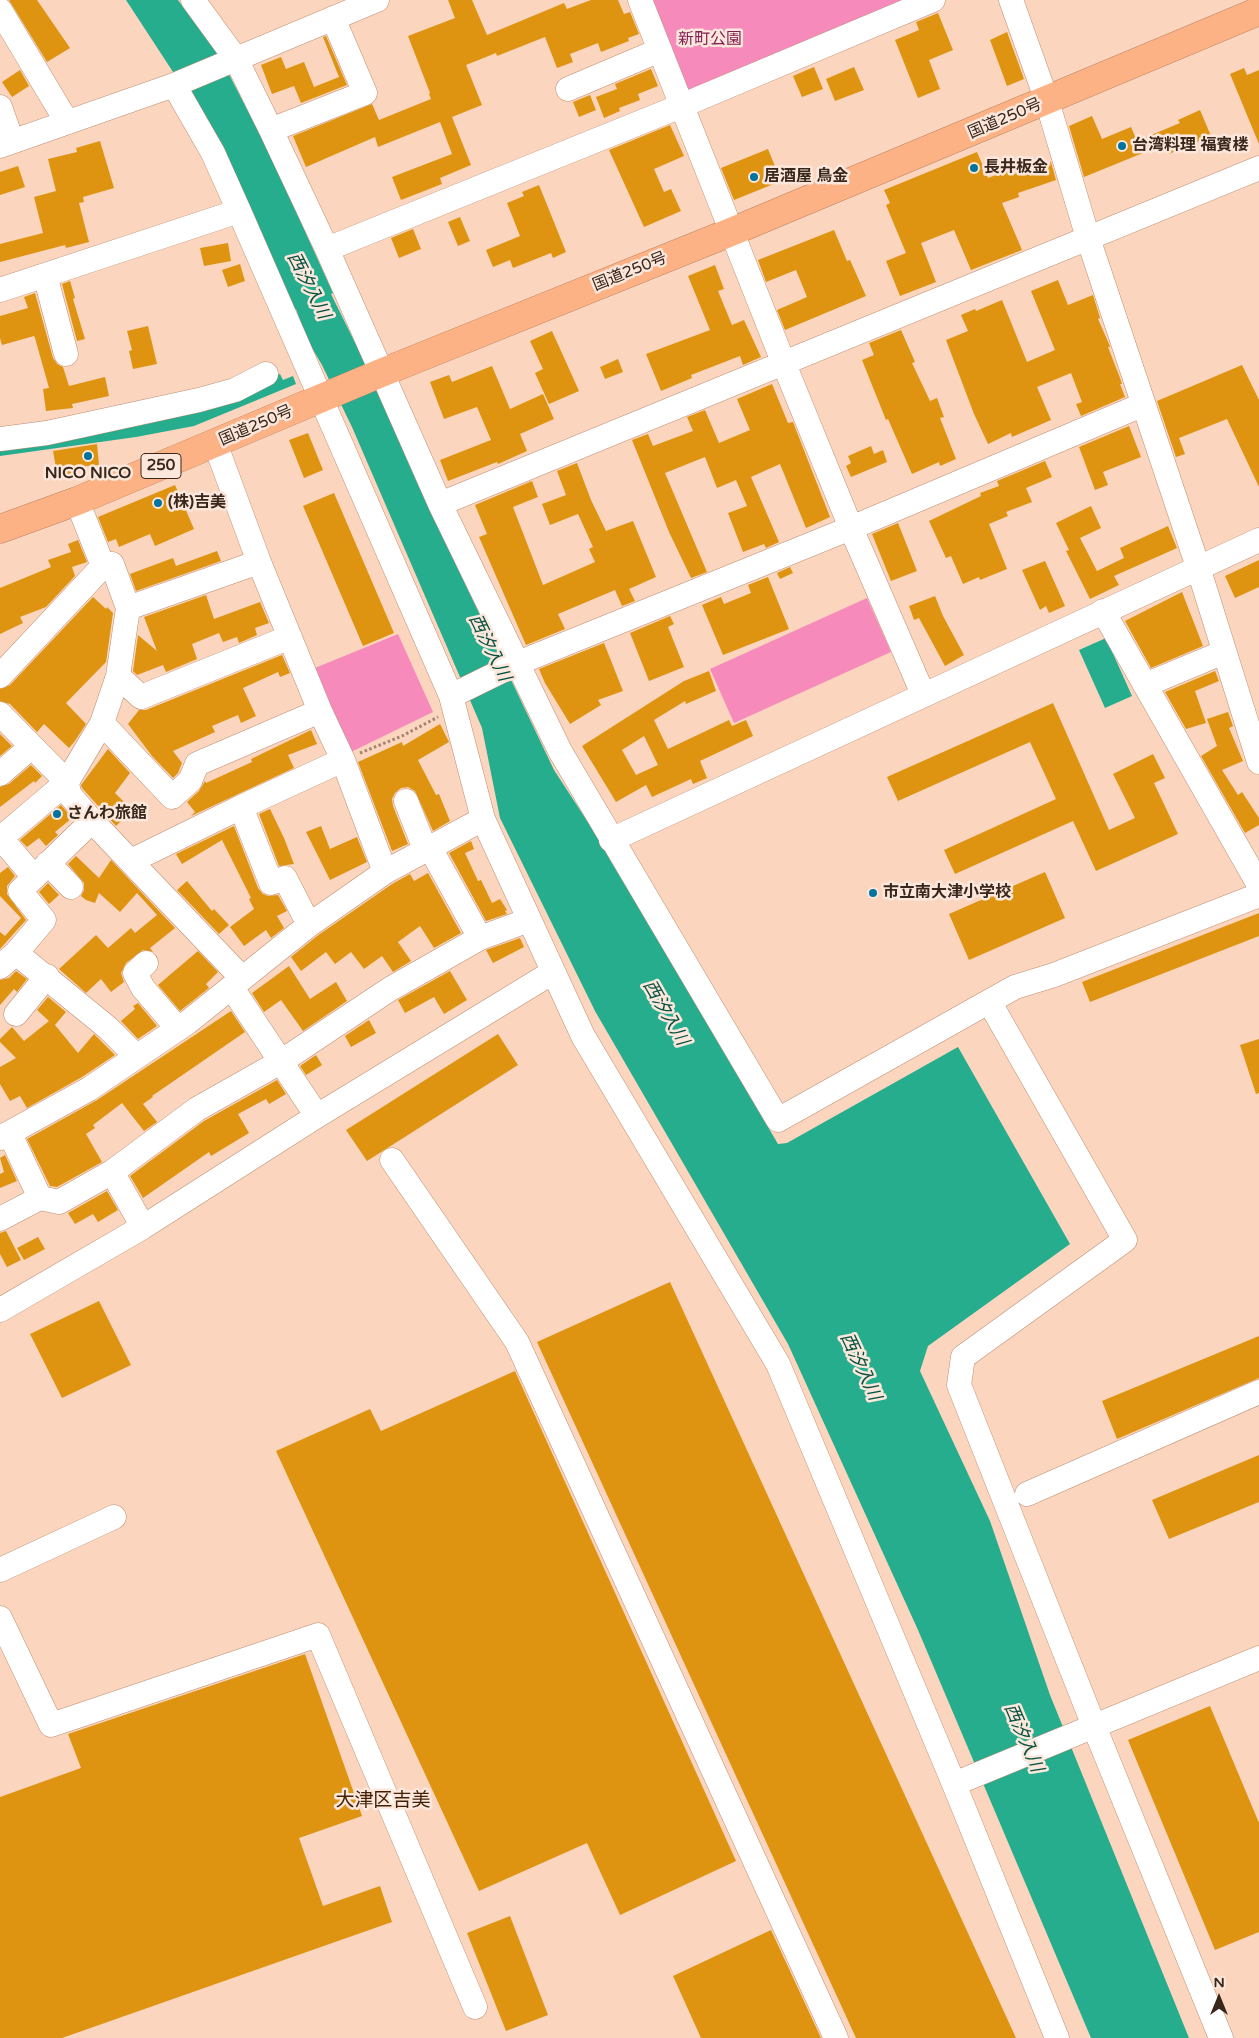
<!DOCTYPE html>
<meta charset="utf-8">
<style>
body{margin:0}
#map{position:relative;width:1259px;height:2038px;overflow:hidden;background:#fcd5be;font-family:"Varela Round",sans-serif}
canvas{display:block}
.north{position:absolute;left:1194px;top:1973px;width:50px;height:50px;-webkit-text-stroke:4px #fbe7db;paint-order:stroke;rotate:0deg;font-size:14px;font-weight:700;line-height:20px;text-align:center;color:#3a271c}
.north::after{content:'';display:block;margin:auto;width:18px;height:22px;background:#3a271c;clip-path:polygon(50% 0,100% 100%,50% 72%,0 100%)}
</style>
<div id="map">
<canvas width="1259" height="2038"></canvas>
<div class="north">N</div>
</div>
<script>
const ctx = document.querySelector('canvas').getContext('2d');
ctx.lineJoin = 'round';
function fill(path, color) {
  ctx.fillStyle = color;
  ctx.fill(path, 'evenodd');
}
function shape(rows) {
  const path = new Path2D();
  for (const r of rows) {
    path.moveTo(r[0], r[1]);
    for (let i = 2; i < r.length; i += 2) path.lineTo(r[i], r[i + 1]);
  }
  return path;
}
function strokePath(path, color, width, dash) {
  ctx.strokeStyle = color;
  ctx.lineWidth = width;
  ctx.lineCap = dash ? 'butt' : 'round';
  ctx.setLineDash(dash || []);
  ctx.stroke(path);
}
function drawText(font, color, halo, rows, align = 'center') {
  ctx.font = font + ' "Varela Round","Noto Sans JP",sans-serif';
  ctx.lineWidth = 5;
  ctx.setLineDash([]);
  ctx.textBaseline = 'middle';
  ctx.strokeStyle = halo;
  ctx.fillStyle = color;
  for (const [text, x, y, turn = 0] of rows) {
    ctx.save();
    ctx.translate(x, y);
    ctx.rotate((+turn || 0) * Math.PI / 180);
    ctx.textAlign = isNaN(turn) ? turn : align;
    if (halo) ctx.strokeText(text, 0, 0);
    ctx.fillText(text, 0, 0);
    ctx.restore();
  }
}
const green = shape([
 [649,0,912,0,693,91,685,88],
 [867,598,891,652,734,723,710,669],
 [398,634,433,712,351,752,315,668]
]);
const water = shape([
 [126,0,178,0,219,55,268,150,333,293,331,294,366,365,419,487,554,770,591,827,778,1144,787,1143,958,1047,1070,1244,928,1346,920,1371,990,1521,1050,1695,1189,2038,1091,2038,918,1630,788,1344,595,1011,500,818,482,728,352,427,322,365,306,338,296,309,293,309,209,127],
 [280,374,283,380,293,376,296,384,194,426,136,437,0,456,0,444],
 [1106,638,1132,696,1105,708,1079,650]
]);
const building = shape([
 [9,0,37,0,70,48,47,62],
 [448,0,472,0,487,35,564,3,567,9,591,0,618,0,624,14,630,12,639,34,628,38,629,41,601,52,598,43,570,54,573,62,557,68,545,37,497,56,496,53,466,65,482,105,452,117,471,165,440,178,442,184,401,200,392,177,452,154,440,122,378,147,375,137,306,167,293,136,372,104,379,120,431,99,429,94,430,93,408,36,455,18],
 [938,13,953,50,929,60,940,89,918,98,895,40,919,30,916,22],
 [1007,32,1024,79,1007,86,990,40],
 [326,36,347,85,301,103,294,86,272,94,261,65,281,57,286,69,304,62,314,87,339,77,323,37],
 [814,67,823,89,802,97,793,76],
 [854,67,864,90,835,101,826,79],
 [1244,68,1247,75,1259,70,1259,144,1230,74],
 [651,69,658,86,638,94,640,100,619,108,620,111,604,118,596,97,617,89,615,84],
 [20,70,29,86,12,97,2,82],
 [590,95,596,110,579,117,573,102],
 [1200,110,1211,136,1169,154,1165,144,1084,177,1069,126,1092,116,1102,139,1131,127,1137,141,1180,123,1178,120],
 [670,125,684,156,654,169,664,192,671,189,681,211,644,227,609,150],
 [100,141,114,188,83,197,84,202,79,203,89,242,66,248,65,245,0,262,0,244,43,233,34,197,56,191,48,159,77,152,76,148],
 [768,149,781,181,734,200,721,168],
 [977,152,988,178,1009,170,1011,175,1051,162,1056,180,1018,193,1019,197,1002,203,1022,250,971,270,954,230,921,243,936,282,900,296,886,261,906,253,886,205,890,203,884,190],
 [18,166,25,187,0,195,0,172],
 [539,185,566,252,553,258,551,253,513,268,510,260,493,267,486,250,520,236,507,203,524,196,522,192],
 [460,217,470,241,458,246,448,222],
 [413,229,421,249,399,258,391,238],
 [834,230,847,261,850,260,866,296,785,330,777,310,807,297,796,270,766,282,758,260],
 [228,243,231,261,204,266,200,248],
 [240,264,245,281,228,287,222,270],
 [715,265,724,289,718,291,732,325,744,320,761,357,743,365,740,356,691,375,692,378,661,391,646,354,710,330,688,276],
 [1058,280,1068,305,1093,295,1100,318,1098,319,1109,344,1110,347,1108,347,1120,378,1122,384,1120,384,1125,397,1081,416,1076,404,1082,402,1071,373,1037,387,1051,420,1012,437,1011,433,988,444,974,414,946,340,968,331,961,315,975,309,976,311,1002,300,1027,362,1055,350,1031,291],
 [70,281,75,298,73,299,85,339,77,341,62,284],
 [35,293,53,358,57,364,63,367,69,386,105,377,109,396,72,404,73,408,46,411,43,389,49,388,35,338,34,336,2,345,0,338,0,316,28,308,24,297],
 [148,326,157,364,133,369,129,351,132,350,127,331],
 [901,330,915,362,912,363,930,401,937,398,944,417,940,418,956,459,940,466,939,462,912,474,888,419,886,420,862,360,874,355,869,343],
 [552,331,579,391,549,404,535,373,543,369,530,341],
 [618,359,623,372,605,379,600,367],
 [1242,365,1259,400,1259,487,1227,419,1179,438,1185,454,1176,457,1157,401],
 [492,366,510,409,543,394,554,419,520,434,527,451,498,464,497,462,448,481,440,460,491,440,477,407,444,419,430,382,449,375,452,382],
 [772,384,788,423,793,422,830,517,806,528,780,464,751,477,779,542,766,548,764,544,743,552,728,513,747,506,736,480,717,488,705,457,665,473,707,572,691,578,669,532,632,440,648,434,653,446,693,431,687,417,705,410,719,443,750,430,737,399],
 [1129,426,1141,457,1103,472,1108,485,1095,490,1079,447],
 [308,433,323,470,304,478,289,440],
 [97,444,99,465,75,467,76,471,58,479,53,451],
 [871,446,874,454,883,450,887,462,851,477,846,466,851,463,848,456],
 [1045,461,1052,477,1026,488,1032,502,1006,512,1008,516,989,524,1007,569,980,580,979,577,963,584,951,556,946,558,929,521,981,496,980,493,999,486,997,481],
 [577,463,591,500,606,531,633,521,656,577,629,589,635,601,622,606,615,590,558,614,565,629,526,645,479,537,487,534,475,505,532,481,538,497,513,507,543,585,595,562,589,549,593,547,578,514,550,525,542,504,566,495,557,471],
 [175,485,194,529,155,546,150,534,119,547,116,539,108,542,98,517],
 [334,493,394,633,363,646,303,506],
 [1091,506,1101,528,1080,538,1097,571,1124,558,1120,548,1168,526,1177,548,1114,576,1119,585,1090,599,1066,551,1069,550,1056,523],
 [898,523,917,571,891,581,872,534],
 [78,540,87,562,72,567,75,576,46,607,20,617,23,623,0,634,0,588,51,567,48,560,71,552,68,544],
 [217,551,221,561,136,591,130,574,173,558,176,566],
 [1259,560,1259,587,1235,598,1225,576],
 [1045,561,1065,606,1049,613,1046,606,1040,610,1022,570],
 [790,567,793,573,780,579,777,573],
 [768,577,789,629,723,655,702,605,721,597,724,604,751,593,748,585],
 [1182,592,1203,646,1151,668,1125,621],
 [206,595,214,619,260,602,269,623,255,628,257,635,239,643,237,637,223,642,219,633,192,644,197,659,166,672,163,665,137,675,133,671,138,635,157,651,144,617],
 [935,596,943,616,964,655,945,666,919,618,914,620,909,606],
 [93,597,106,609,107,607,113,613,106,662,66,703,86,724,75,741,69,748,44,724,37,732,10,704,0,701,0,689,10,685],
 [670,616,674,624,668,627,684,667,649,681,630,633],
 [604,643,623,691,598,700,601,705,570,724,545,683,539,669],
 [282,655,290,673,280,677,278,672,243,688,256,716,241,723,238,715,212,726,215,732,173,751,182,763,178,773,173,778,152,756,128,724,139,710,146,710],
 [709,671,716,691,686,704,685,701,654,720,668,749,729,720,732,726,746,720,753,736,700,761,707,778,693,784,691,779,652,797,646,785,616,802,582,746,684,681],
 [644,736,658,765,636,775,622,750],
 [1215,671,1219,681,1195,691,1206,723,1186,729,1165,692],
 [1053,703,1109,830,1135,818,1113,774,1153,754,1165,778,1154,783,1178,834,1096,871,1073,821,955,874,944,850,1056,799,1030,742,898,801,887,777],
 [1228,712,1233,726,1229,728,1243,761,1222,770,1238,795,1242,792,1259,818,1259,825,1245,833,1201,756,1217,746,1207,719],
 [440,724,449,742,418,760,436,795,439,794,450,821,433,831,415,791,408,787,401,788,395,793,392,799,393,806,408,844,392,851,358,762,402,742,403,746],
 [311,730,317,744,288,755,294,768,191,816,195,812,187,802,199,791,205,781,206,783,252,762,251,759],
 [0,734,12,746,0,756],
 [108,749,130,773,115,793,132,810,116,826,82,788,81,785],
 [31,765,42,776,35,783,34,781,0,807,0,787,9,784],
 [61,805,72,818,55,832,58,835,46,846,39,838,27,847,20,840],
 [270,809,284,838,294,864,279,866,259,814],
 [234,826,258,888,263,894,268,896,278,895,287,911,277,916,284,928,271,938,266,930,244,946,230,927,254,909,249,899,251,898,222,840,182,864,176,854],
 [321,826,330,849,357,837,367,862,330,880,306,832],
 [471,841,474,849,465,853,478,881,481,880,492,903,500,899,507,910,505,911,507,914,486,921,449,853],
 [76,856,99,878,111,860,175,928,150,948,153,952,143,950,126,963,121,973,124,982,111,992,101,979,86,993,59,969,96,935,108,948,131,928,135,933,157,915,137,893,120,912,99,893,95,903,86,900,81,896,84,890,84,883,68,864],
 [8,867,15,876,7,886,7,894,26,920,0,949,0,932,5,936,21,918,0,896,0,873],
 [1045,872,1065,918,969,960,949,914],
 [428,873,461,933,434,948,420,926,398,942,411,961,393,972,382,956,364,969,351,952,335,964,326,952,301,971,291,957,317,936,392,884,410,874,414,881],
 [187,881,212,911,214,909,229,925,219,934,177,890],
 [48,883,59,895,49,904,39,892],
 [1259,913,1259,936,1090,1002,1082,982],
 [520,938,524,947,493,963,486,950],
 [198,951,218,972,206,984,209,988,180,1011,158,985],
 [289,966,310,999,336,982,347,1001,303,1031,281,1000,264,1012,252,993],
 [16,971,27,979,17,992,14,989,0,1005,0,980,9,978],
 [450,971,467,1000,444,1014,434,997,405,1013,398,1000],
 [48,997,66,1012,55,1025,78,1053,94,1034,115,1055,82,1077,27,1108,20,1096,10,1101,0,1084,0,1067,16,1058,0,1042,0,1039,12,1027,24,1041,49,1021,37,1010],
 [138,1003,157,1026,138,1039,121,1021,135,1009,133,1006],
 [231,1011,245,1032,152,1096,153,1097,143,1104,157,1122,144,1131,122,1103,93,1125,95,1128,86,1134,102,1162,57,1187,50,1186,27,1139,97,1100],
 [369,1020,376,1033,351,1047,345,1036],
 [498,1034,518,1065,367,1161,346,1130],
 [1259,1039,1259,1093,1256,1094,1240,1045],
 [316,1055,322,1065,306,1075,300,1066],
 [277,1080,286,1094,269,1104,266,1099,238,1114,249,1133,211,1156,209,1152,143,1198,130,1176,204,1121],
 [5,1155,17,1181,0,1188,0,1174,4,1172,0,1158],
 [107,1191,118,1210,98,1222,93,1214,75,1224,68,1213],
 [6,1231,21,1260,7,1267,0,1254,0,1233],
 [38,1237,45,1249,24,1260,17,1248],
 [670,1282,1016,2038,856,2038,537,1342],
 [99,1301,131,1365,62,1398,30,1334],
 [1259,1336,1259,1378,1117,1439,1102,1401],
 [515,1371,736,1861,620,1915,587,1843,479,1891,276,1451,370,1409,381,1431],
 [1259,1455,1259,1502,1169,1539,1152,1500],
 [305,1654,362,1816,299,1838,323,1906,380,1886,392,1922,62,2038,0,2038,0,1797,81,1768,68,1734],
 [1210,1706,1259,1823,1259,1932,1215,1950,1128,1740],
 [510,1916,548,2015,506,2031,467,1933],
 [771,1930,821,2038,701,2038,673,1976]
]);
const path = shape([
 [360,753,402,736,438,717]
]);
const minor = shape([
 [193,0,236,59,271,130,327,249,440,504,560,751,778,1120,1015,987,1054,975,1259,895],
 [640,0,784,364,851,528,923,694],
 [1011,0,1047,101,1088,238,1198,567,1259,762],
 [0,10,67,122],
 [174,85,213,153,239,211,451,696,483,819,583,1036,778,1364,954,1784,1057,2038],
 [568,89,660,50],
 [0,107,12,141],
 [271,130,365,93,333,18],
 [0,146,174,85,377,0],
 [327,249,681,106,933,0],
 [45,275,66,354],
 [0,290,239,211],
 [0,439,47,433,199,400,235,390,266,374],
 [215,443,259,562,320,711,343,760,385,872],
 [77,501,103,566],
 [440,504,1259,168],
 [128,608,259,562],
 [1103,611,1259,885],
 [0,676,103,566,112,564,128,608,118,676,102,723,67,782,1,838],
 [118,676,141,697,290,637],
 [1145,685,1224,652],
 [451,696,518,663,851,528,1142,405],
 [0,714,67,782,69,794,92,821,242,978],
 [102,723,172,797,190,781,197,764,320,711],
 [0,774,31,747],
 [406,801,425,849],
 [241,807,271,883,285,878,309,925],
 [0,837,34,877],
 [611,840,1259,540],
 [429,846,480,938],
 [131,861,241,807,343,760],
 [48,863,71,887],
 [16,953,108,1028,136,1056],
 [146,963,135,973,143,988,178,1029],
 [0,967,16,953,44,920,20,891,92,821],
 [232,988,317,1116],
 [990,1003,1125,1240,963,1357,959,1385,1094,1726,1221,2038],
 [16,1014,47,976],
 [10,1134,40,1198],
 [0,1138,89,1089,188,1022,309,925,385,872,483,819],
 [392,1160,517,1342,836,2038],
 [112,1172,143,1227],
 [0,1219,40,1198,59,1202,112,1172,197,1109,282,1061,390,989,480,938,529,920],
 [0,1310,143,1227,317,1116,553,972],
 [1027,1494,1259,1392],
 [0,1570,114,1517],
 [0,1618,51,1725,318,1635,475,2007],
 [954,1784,1259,1658]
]);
const highway = shape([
 [0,529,77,501,381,373,731,232,1259,11]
]);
const markers = [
 [1122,146,5,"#00749e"],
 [974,168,5,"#00749e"],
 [754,177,5,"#00749e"],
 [88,456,5,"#00749e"],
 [158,503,5,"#00749e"],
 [57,814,5,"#00749e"],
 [873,893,5,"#00749e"]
];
const shields = [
 [161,466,40]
];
const shieldNames = [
 ["250",161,466]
];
const parkNames = [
 ["新町公園",710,40]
];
const streetNames = [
 ["国道250号",1005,119,-23],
 ["国道250号",630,272,-22],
 ["国道250号",256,426,-23]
];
const poiNames = [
 ["台湾料理 福賓楼",1132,146],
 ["長井板金",984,168],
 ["居酒屋 鳥金",764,177],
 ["NICO NICO",88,474,"center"],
 ["(株)吉美",168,503],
 ["さんわ旅館",67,814],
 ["市立南大津小学校",883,893]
];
const waterNames = [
 ["西汐入川",308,286,63],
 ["西汐入川",489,648,64],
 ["西汐入川",665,1013,60],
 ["西汐入川",860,1367,65],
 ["西汐入川",1023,1738,67]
];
const quarterNames = [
 ["大津区吉美",383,1801]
];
fill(green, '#f68bbb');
fill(water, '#25ad8d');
fill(building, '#de9311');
strokePath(minor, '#bc8f73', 25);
strokePath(highway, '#b88160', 29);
strokePath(path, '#a18372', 3, [2.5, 2.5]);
strokePath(minor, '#fff', 24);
strokePath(highway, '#fcb284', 28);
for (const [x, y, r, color] of markers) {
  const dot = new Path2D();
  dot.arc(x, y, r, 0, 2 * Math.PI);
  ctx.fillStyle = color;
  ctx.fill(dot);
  strokePath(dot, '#fbe7db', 2);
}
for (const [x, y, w] of shields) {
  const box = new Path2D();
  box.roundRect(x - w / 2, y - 12.5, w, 25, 4);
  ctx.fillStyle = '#fbe7db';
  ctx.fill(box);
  strokePath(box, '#3a271c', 1);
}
drawText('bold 15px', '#3a271c', null, shieldNames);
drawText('16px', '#831e54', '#fbe7db', parkNames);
drawText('16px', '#3a271c', '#fbe7db', streetNames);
drawText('bold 16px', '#3a271c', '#fbe7db', poiNames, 'left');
drawText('italic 18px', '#065140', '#fbe7db', waterNames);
drawText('19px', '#441f04', '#fbe7db', quarterNames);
</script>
